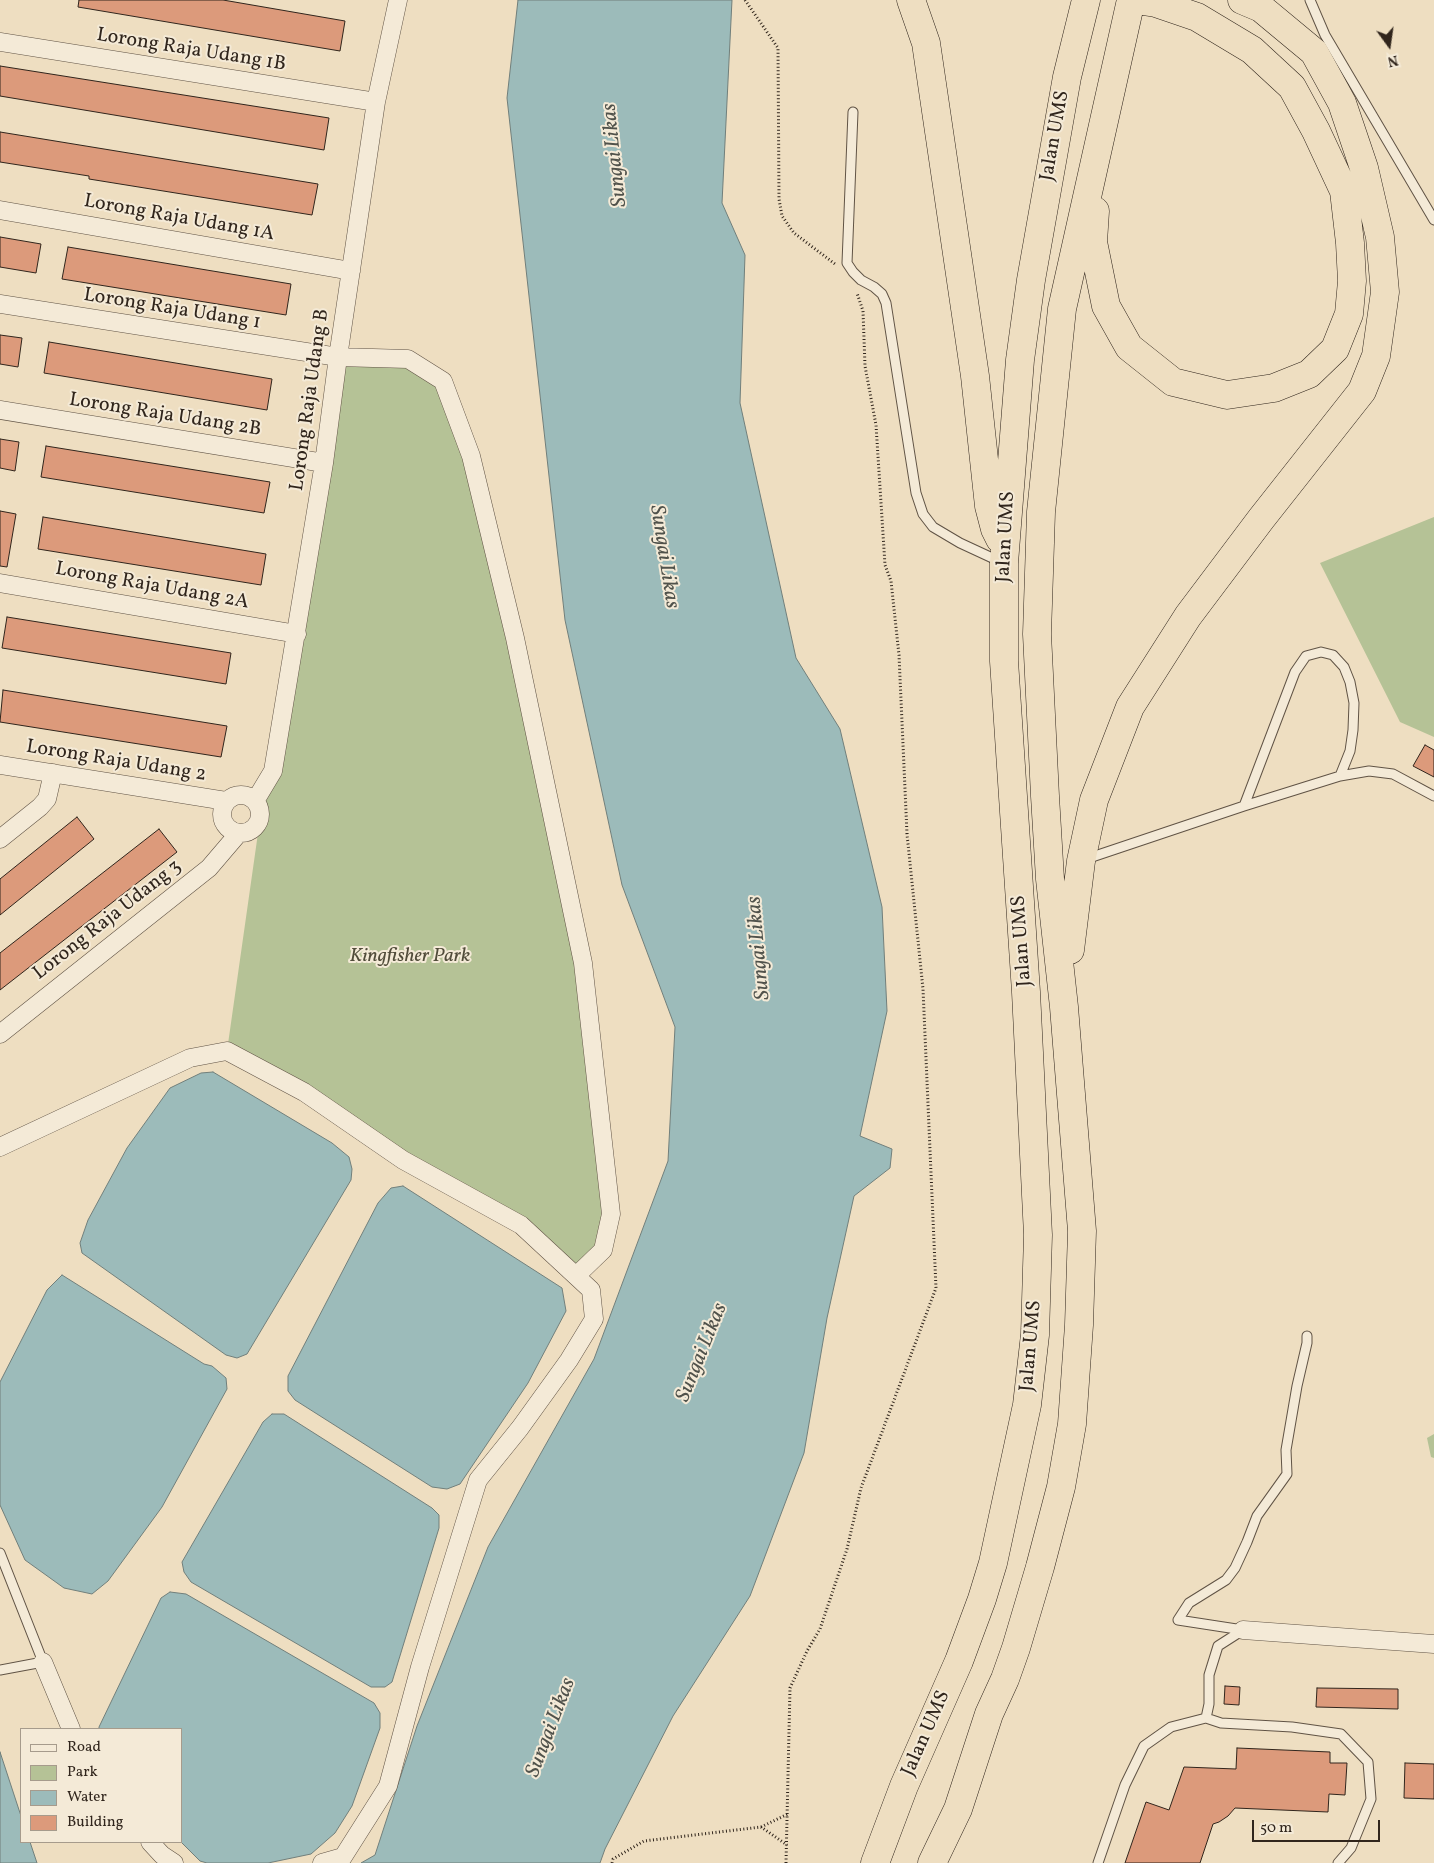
<!DOCTYPE html>
<style>
body{margin:0}
#map{position:relative;width:1434px;height:1863px;overflow:hidden;background:#eedec1;font-family:Vollkorn,serif}
canvas{display:block}
.legend{position:absolute;left:20px;top:1728px;width:162px;height:115px;box-sizing:border-box;background:#f4ead7;border:1px solid #a69b8c;margin:0;padding:6px 9px;list-style:none;font-size:15px;color:#30251c}
.legend li{display:flex;align-items:center;gap:10px;height:25px}
.legend b{width:25px;border:1px solid #a69b8c}
.north{position:absolute;left:1364px;top:20px;width:50px;height:50px;-webkit-text-stroke:4px #f4ead7;paint-order:stroke;rotate:166deg;font-size:14px;font-weight:700;line-height:20px;text-align:center;color:#30251c}
.north::after{content:'';display:block;margin:auto;width:18px;height:22px;background:#30251c;clip-path:polygon(50% 0,100% 100%,50% 72%,0 100%)}
.scale{position:absolute;left:1252px;top:1820px;width:128px;height:22px;box-sizing:border-box;border:2px solid #30251c;border-top:0;padding-left:6px;font-size:15px;line-height:18px;white-space:nowrap;color:#30251c;-webkit-text-stroke:4px #f4ead7;paint-order:stroke}
</style>
<div id="map">
<canvas width="1434" height="1863"></canvas>
<ul class="legend">
<li><b style="height:6px;background:#f4ead7"></b>Road</li>
<li><b style="height:14px;background:#b5c296"></b>Park</li>
<li><b style="height:14px;background:#9cbbba"></b>Water</li>
<li><b style="height:14px;background:#dc9a7b"></b>Building</li>
</ul>
<div class="north">N</div>
<div class="scale">50 m</div>
</div>
<script>
const ctx = document.querySelector('canvas').getContext('2d');
ctx.lineJoin = 'round';
function fill(path, color) {
  ctx.fillStyle = color;
  ctx.fill(path, 'evenodd');
}
function shape(rows) {
  const path = new Path2D();
  for (const r of rows) {
    if (r.length === 3) {
      path.moveTo(r[0] + r[2], r[1]);
      path.arc(r[0], r[1], r[2], 0, 2 * Math.PI);
      continue;
    }
    path.moveTo(r[0], r[1]);
    for (let i = 2; i < r.length; i += 2) path.lineTo(r[i], r[i + 1]);
  }
  return path;
}
function strokePath(path, color, width, dash) {
  ctx.strokeStyle = color;
  ctx.lineWidth = width;
  ctx.lineCap = dash ? 'butt' : 'round';
  ctx.setLineDash(dash || []);
  ctx.stroke(path);
}
function drawText(font, color, halo, rows, align = 'center') {
  ctx.font = font + ' Vollkorn,serif';
  ctx.lineWidth = 4;
  ctx.setLineDash([]);
  ctx.textBaseline = 'middle';
  ctx.strokeStyle = halo;
  ctx.fillStyle = color;
  for (const [text, x, y, turn = 0] of rows) {
    ctx.save();
    ctx.translate(x, y);
    ctx.rotate((+turn || 0) * Math.PI / 180);
    ctx.textAlign = isNaN(turn) ? turn : align;
    if (halo) ctx.strokeText(text, 0, 0);
    ctx.fillText(text, 0, 0);
    ctx.restore();
  }
}
const green = shape([
 [338,357,408,359,443,381,471,456,583,963,606,1181,603,1250,577,1275,521,1225,227,1051,261,812,255,801,273,771],
 [1434,517,1434,737,1400,722,1320,563],
 [1434,1434,1434,1458,1431,1457,1427,1438]
]);
const water = shape([
 [518,0,732,0,722,203,745,255,740,403,796,658,840,729,882,907,887,1011,860,1136,892,1149,890,1168,854,1196,827,1318,804,1453,750,1596,673,1716,605,1849,600,1863,361,1863,375,1855,417,1726,488,1547,594,1359,668,1161,675,1027,622,885,565,620,507,98,518,0],
 [213,1072,332,1143,349,1157,352,1169,351,1180,247,1354,237,1358,226,1355,82,1253,80,1243,88,1220,127,1148,170,1088,201,1073,213,1072],
 [403,1186,562,1288,566,1311,528,1383,460,1484,447,1489,432,1487,295,1400,288,1391,288,1376,378,1203,391,1188,403,1186],
 [62,1275,204,1364,212,1366,226,1378,227,1389,162,1507,108,1581,92,1594,64,1588,25,1560,0,1505,0,1382,47,1290,62,1275],
 [272,1414,284,1414,432,1508,439,1515,439,1528,392,1682,385,1687,371,1687,191,1582,184,1572,182,1562,263,1422,272,1414],
 [170,1592,186,1594,374,1703,380,1713,380,1728,352,1806,335,1833,311,1854,268,1863,207,1863,200,1861,181,1842,181,1729,99,1729,99,1727,161,1598,170,1592],
 [0,1752,21,1816,21,1842,30,1842,37,1863,0,1863,0,1752]
]);
const building = shape([
 [79,0,223,0,345,21,340,51,78,7,79,0],
 [0,66,329,118,324,150,0,96,0,66],
 [0,132,318,184,312,215,89,179,89,176,0,162,0,132],
 [0,237,41,244,36,273,0,267,0,237],
 [68,247,291,284,286,315,62,279,68,247],
 [0,335,22,338,18,367,0,364,0,335],
 [49,342,272,379,267,410,44,373,49,342],
 [0,439,19,442,15,471,0,468,0,439],
 [46,446,270,482,264,513,41,477,46,446],
 [0,511,16,514,7,567,0,566,0,511],
 [43,517,266,554,261,585,38,549,43,517],
 [7,617,231,653,226,684,2,648,7,617],
 [3,690,227,726,221,757,0,722,3,690],
 [1425,745,1434,750,1434,777,1413,766,1425,745],
 [77,817,94,839,0,915,0,879,77,817],
 [159,829,177,852,0,990,0,953,159,829],
 [1225,1686,1240,1687,1239,1705,1224,1704,1225,1686],
 [1317,1688,1398,1689,1398,1709,1316,1707,1317,1688],
 [1237,1748,1330,1752,1330,1763,1347,1763,1345,1795,1329,1794,1328,1812,1235,1808,1228,1816,1219,1822,1213,1824,1200,1863,1125,1863,1146,1802,1169,1810,1184,1767,1236,1769,1237,1748],
 [1405,1763,1434,1764,1434,1799,1404,1798,1405,1763]
]);
const path = shape([
 [745,0,778,48,779,199,782,216,794,233,835,264],
 [761,1827,788,1814],
 [612,1863,613,1859,644,1841,761,1827,787,1845],
 [786,1863,790,1688,807,1651,820,1629,847,1549,861,1488,936,1288,923,989,907,834,899,655,891,581,885,565,876,425,865,366,863,311,857,293]
]);
const service = shape([
 [1310,0,1325,35,1434,220],
 [853,112,847,263,853,272,861,280,874,287,882,294,886,303,916,493,923,514,933,527,960,543,1001,562],
 [1244,806,1295,672,1306,656,1321,652,1333,655,1344,667,1350,682,1354,703,1353,730,1350,751,1340,776],
 [1086,859,1244,806,1340,776,1369,771,1393,774,1434,796],
 [0,1553,43,1662,0,1670],
 [1243,1630,1178,1620,1189,1603,1226,1580,1235,1568,1247,1542,1257,1516,1287,1474,1286,1450,1297,1386,1307,1343,1307,1336],
 [1206,1718,1209,1704,1209,1675,1218,1646,1243,1630],
 [1098,1863,1125,1785,1144,1746,1171,1727,1206,1718,1221,1723,1292,1727,1341,1734,1368,1762,1371,1799,1351,1848,1338,1863]
]);
const minor = shape([
 [0,42,376,102],
 [0,210,351,271],
 [0,304,338,357,408,359,443,381,471,456,515,638,583,963,611,1214,603,1250,577,1275],
 [0,410,324,463],
 [0,583,297,634],
 [0,765,226,801],
 [241,814,19],
 [255,801,273,771,324,463,338,357,376,102,398,0],
 [0,839,40,807,47,799,53,773],
 [0,1034,209,868,238,834],
 [0,1147,190,1058,227,1051,304,1092,403,1160,521,1225,591,1290,594,1319,569,1360,520,1428,478,1480,420,1667,388,1786,343,1857,322,1863],
 [1243,1630,1434,1644],
 [43,1662,71,1729],
 [150,1842,162,1855,174,1863]
]);
const trunk = shape([
 [911,0,926,43,975,376,989,506,995,529,1000,539],
 [1095,211,1093,242,1106,306,1129,347,1173,382,1227,395,1274,388,1309,374,1335,349,1349,314,1352,281,1350,243,1344,191,1316,131,1292,87,1252,50,1197,17,1156,3,1136,0],
 [1070,950,1081,861,1094,800,1130,707,1188,616,1261,519,1362,391,1376,356,1385,292,1380,237,1364,168,1342,103,1314,52,1261,8,1242,0],
 [875,1863,904,1786,959,1661,982,1599,993,1563,1027,1405,1035,1335,1038,1235,1026,992,1004,661,1004,563,1020,360,1031,280,1067,77,1086,0],
 [932,1863,958,1809,989,1714,1005,1679,1016,1648,1040,1567,1061,1487,1072,1424,1079,1325,1082,1231,1064,1007,1050,879,1045,796,1037,634,1041,512,1062,309,1131,0]
]);
const streetNames = [
 ["Lorong Raja Udang 1B",191,51,9],
 ["Jalan UMS",1056,136,-80],
 ["Lorong Raja Udang 1A",179,219,10],
 ["Lorong Raja Udang 1",172,310,9],
 ["Lorong Raja Udang B",311,400,-82],
 ["Lorong Raja Udang 2B",165,416,9],
 ["Jalan UMS",1007,537,-87],
 ["Lorong Raja Udang 2A",152,587,10],
 ["Lorong Raja Udang 2",116,762,9],
 ["Lorong Raja Udang 3",108,921,-38],
 ["Jalan UMS",1023,941,-94],
 ["Jalan UMS",1032,1346,-85],
 ["Jalan UMS",927,1734,-66]
];
const parkNames = [
 ["Kingfisher Park",410,957]
];
const waterNames = [
 ["Sungai Likas",616,155,-96],
 ["Sungai Likas",663,557,81],
 ["Sungai Likas",760,948,-95],
 ["Sungai Likas",703,1353,-68],
 ["Sungai Likas",552,1728,-69]
];
fill(green, '#b5c296');
fill(water, '#9cbbba');
strokePath(water, '#717f7b', 1);
fill(building, '#dc9a7b');
strokePath(building, '#30251c', 1);
strokePath(service, '#605345', 11);
strokePath(minor, '#605345', 19);
strokePath(trunk, '#30251c', 29);
strokePath(path, '#30251c', 3, [1, 2.5]);
strokePath(service, '#f4ead7', 9);
strokePath(minor, '#f4ead7', 18);
strokePath(trunk, '#eedec1', 28);
drawText('20px', '#30251c', '#f4ead7', streetNames);
drawText('italic 20px', '#514c3a', '#f4ead7', parkNames);
drawText('italic 21px', '#50524b', '#f4ead7', waterNames);
</script>
